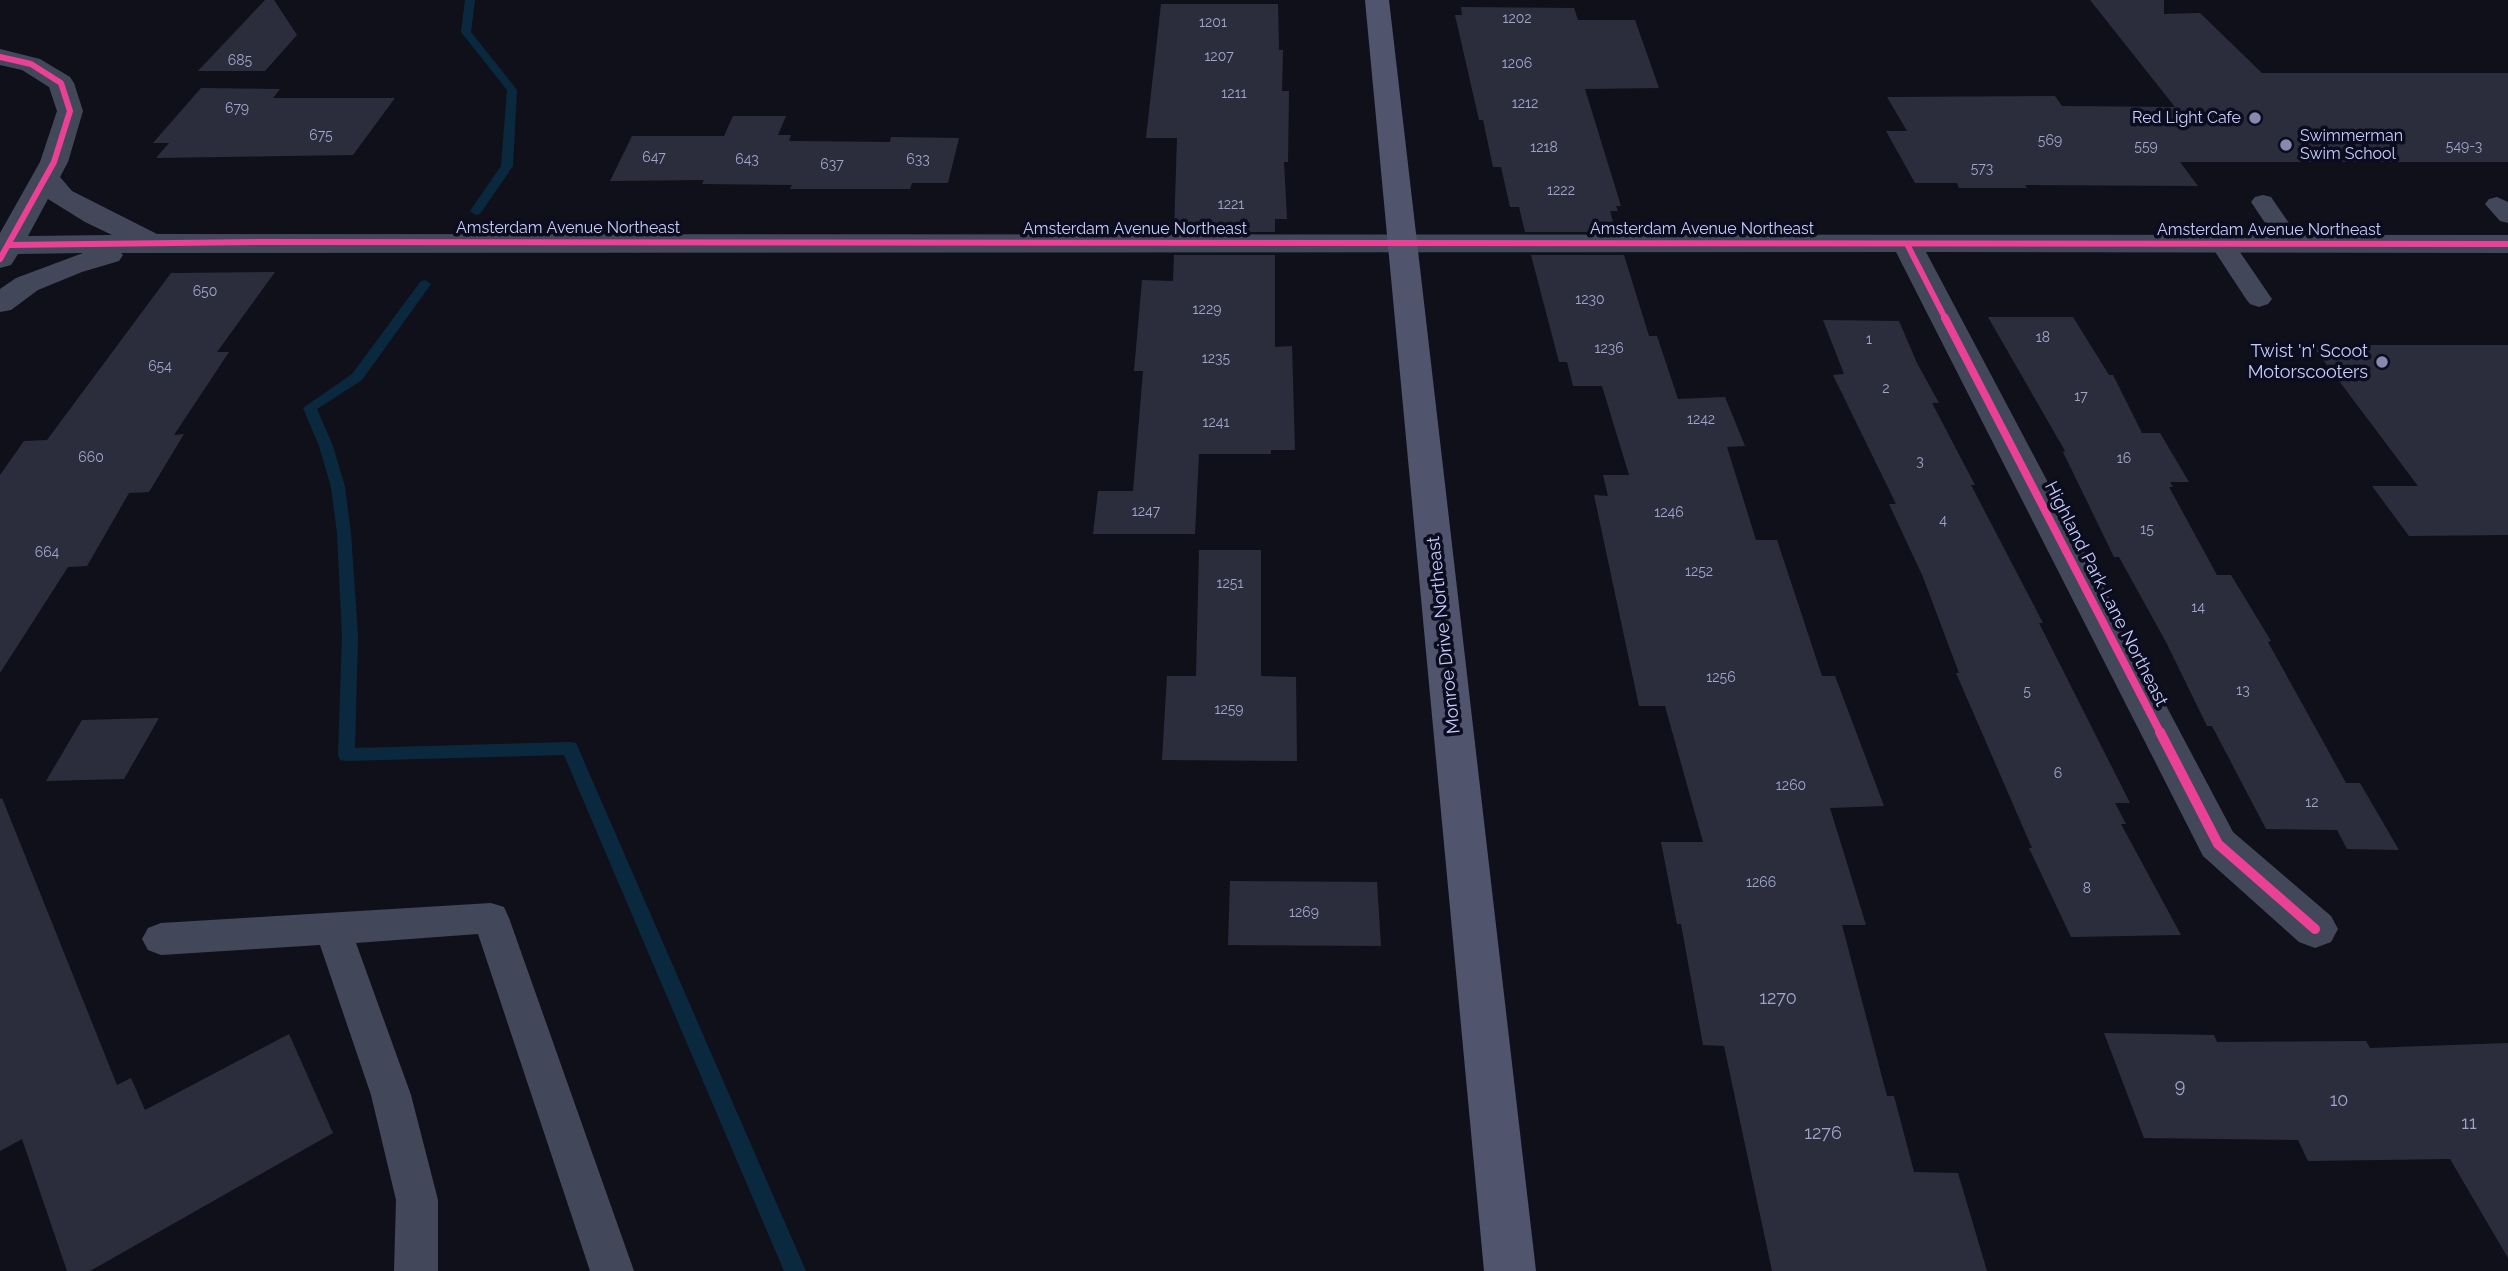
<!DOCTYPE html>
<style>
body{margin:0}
canvas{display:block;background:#0f1019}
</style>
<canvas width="2508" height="1271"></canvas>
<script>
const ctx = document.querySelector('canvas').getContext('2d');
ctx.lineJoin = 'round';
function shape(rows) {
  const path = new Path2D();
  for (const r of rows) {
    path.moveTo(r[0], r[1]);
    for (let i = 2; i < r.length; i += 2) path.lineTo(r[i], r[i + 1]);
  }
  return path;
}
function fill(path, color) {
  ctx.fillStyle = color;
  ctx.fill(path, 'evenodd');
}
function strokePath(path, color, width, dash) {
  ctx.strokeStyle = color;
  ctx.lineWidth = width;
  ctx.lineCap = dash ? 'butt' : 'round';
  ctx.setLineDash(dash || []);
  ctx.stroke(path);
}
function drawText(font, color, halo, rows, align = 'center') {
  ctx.font = font + ' Raleway,sans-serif';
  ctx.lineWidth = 7;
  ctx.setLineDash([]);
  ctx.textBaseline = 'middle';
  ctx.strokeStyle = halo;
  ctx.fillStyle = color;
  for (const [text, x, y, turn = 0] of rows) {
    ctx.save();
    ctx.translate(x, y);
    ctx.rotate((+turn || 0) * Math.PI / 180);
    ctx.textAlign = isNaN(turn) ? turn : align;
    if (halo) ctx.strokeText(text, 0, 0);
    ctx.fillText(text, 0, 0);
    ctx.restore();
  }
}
const stream = shape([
 [465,0,475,0,471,32,517,90,513,166,480,214,476,215,470,211,501,166,507,90,461,32,465,0],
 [425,280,431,284,362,380,317,409,333,446,345,487,351,533,358,636,355,748,570,742,576,743,806,1271,784,1271,564,755,346,761,340,760,338,755,342,636,337,533,331,487,319,446,303,408,352,374,421,281,425,280]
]);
const building = shape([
 [265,0,274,0,297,35,265,71,198,71],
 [2090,0,2164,0,2164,14,2200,13,2262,73,2508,73,2508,162,2180,162,2198,186,2025,185,2027,188,1959,188,1957,183,1915,183,1886,131,1907,131,1887,97,2055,96,2062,106,2175,107],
 [1161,4,1278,4,1279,50,1283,50,1282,91,1289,91,1288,162,1284,162,1287,219,1275,219,1275,232,1174,232,1177,138,1146,138],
 [1461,7,1574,8,1578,20,1635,20,1659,88,1585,89,1621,206,1616,206,1618,211,1610,211,1616,232,1525,232,1519,207,1510,207,1501,167,1493,167,1483,120,1479,120,1455,15,1462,15],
 [201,88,280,89,273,98,395,98,353,155,156,158,169,143,153,143],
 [733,116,786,116,778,135,791,135,789,141,890,142,891,137,959,138,948,183,912,183,910,189,790,189,792,185,702,184,704,180,610,181,632,136,724,136],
 [1174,255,1275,255,1275,347,1292,346,1295,450,1271,450,1271,454,1199,454,1195,534,1093,534,1098,491,1133,491,1143,371,1134,371,1142,280,1173,281],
 [1531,255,1624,255,1649,336,1657,336,1678,399,1725,397,1745,446,1727,447,1756,540,1777,540,1822,676,1835,676,1884,806,1830,808,1866,925,1842,925,1887,1096,1894,1096,1914,1172,1958,1173,1987,1271,1772,1271,1724,1046,1703,1045,1681,924,1677,924,1661,842,1703,842,1665,706,1639,706,1594,495,1608,496,1603,475,1629,475,1602,386,1573,386,1567,362,1559,362],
 [275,272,217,352,229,352,174,435,184,434,149,492,129,493,87,566,68,567,0,673,0,475,24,441,47,440,171,273],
 [1988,317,2073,317,2109,375,2113,375,2142,433,2160,433,2189,482,2170,482,2173,487,2169,487,2217,575,2231,575,2271,641,2268,642,2346,783,2360,783,2399,850,2347,849,2337,830,2266,829,2212,726,2207,726,2166,642,2119,557,2114,557,2063,452,2065,451],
 [1823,320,1899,321,1917,363,1939,403,1932,403,1975,485,1971,485,2043,623,2039,623,2130,803,2115,803,2126,824,2121,824,2181,935,2071,937,2029,848,2032,848,1956,673,1959,673,1923,577,1889,504,1896,504,1833,375,1844,374],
 [2312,345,2508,345,2508,535,2409,536,2372,486,2418,486],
 [1199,550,1261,550,1261,676,1296,677,1297,761,1162,760,1167,676,1196,676],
 [159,718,124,779,46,781,82,720],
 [2,798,117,1085,131,1078,145,1110,289,1034,333,1133,90,1271,67,1271,22,1139,0,1151,0,799],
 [1230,881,1377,882,1381,946,1228,945],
 [2104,1033,2214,1035,2217,1042,2366,1041,2370,1048,2508,1043,2508,1258,2450,1159,2308,1161,2298,1140,2144,1138]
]);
const lane = shape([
 [2263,195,2271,197,2304,245,2301,250,2292,252,2283,250,2280,245,2251,202,2255,197,2263,195],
 [2497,197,2508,202,2508,223,2500,221,2485,204,2489,199,2497,197],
 [2222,237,2231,239,2272,299,2268,304,2259,307,2250,304,2246,299,2210,244,2213,239,2222,237],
 [491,903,504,907,509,918,634,1271,590,1271,478,934,356,943,411,1095,438,1200,438,1271,394,1271,396,1200,371,1095,320,945,161,955,148,950,142,939,148,928,161,923,491,903]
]);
const street = shape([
 [0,49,40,59,70,77,74,83,83,111,68,162,60,177,72,191,157,234,2508,235,2508,253,1926,252,2233,832,2331,916,2338,929,2331,942,2315,948,2299,942,2203,856,1896,252,121,253,123,255,119,261,82,272,38,290,11,310,0,312,0,289,16,278,83,253,18,254,11,265,0,268,0,233,40,162,57,111,49,87,22,70,0,65,0,49],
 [48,199,85,222,112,235,28,236,48,199]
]);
const secondary = shape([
 [1365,0,1389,0,1536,1271,1484,1271,1365,0]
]);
const cyclewayFar2 = shape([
 [0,57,31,64,61,83,70,111,54,162,0,259],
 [1907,244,1946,320],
 [8,245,257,242,2508,244]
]);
const cyclewayFar1 = shape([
 [1945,318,2161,734]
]);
const cycleway = shape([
 [2160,732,2218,844,2315,929]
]);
const markers = [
 [2255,118,7,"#878aae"],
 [2286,145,7,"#878aae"],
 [2382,362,7,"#878aae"]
];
const numberNames = [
 ["1202",1517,19],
 ["1201",1213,23],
 ["1207",1219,57],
 ["685",240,61],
 ["1206",1517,64],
 ["1211",1234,94],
 ["1212",1525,104],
 ["679",237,109],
 ["675",321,136],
 ["569",2050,141],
 ["559",2146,147],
 ["549-3",2464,147],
 ["1218",1544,148],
 ["647",654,158],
 ["643",747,160],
 ["633",918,160],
 ["637",832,165],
 ["573",1982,169],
 ["1222",1561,191],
 ["1221",1231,205],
 ["650",205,292],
 ["1230",1590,300],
 ["1229",1207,310],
 ["18",2043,338],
 ["1",1869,340],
 ["1236",1609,349],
 ["1235",1216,359],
 ["654",160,367],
 ["2",1886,389],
 ["17",2081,397],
 ["1242",1701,420],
 ["1241",1216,423],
 ["660",91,458],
 ["16",2124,459],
 ["3",1920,462],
 ["1247",1146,512],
 ["1246",1669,513],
 ["4",1943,521],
 ["15",2147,530],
 ["664",47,553],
 ["1252",1699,572],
 ["1251",1230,584],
 ["14",2198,608],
 ["1256",1721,678],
 ["13",2243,691],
 ["5",2027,692],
 ["1259",1229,710],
 ["6",2058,774],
 ["1260",1791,786],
 ["12",2312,803],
 ["1266",1761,883],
 ["8",2087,889],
 ["1269",1304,913]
];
const farPoinames = [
 ["Red Light Cafe",2241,118],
 ["Swimmerman",2300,136,"left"],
 ["Swim School",2300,154,"left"]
];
const farStreetnames = [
 ["Amsterdam Avenue Northeast",568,228],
 ["Amsterdam Avenue Northeast",1135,229],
 ["Amsterdam Avenue Northeast",1702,229],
 ["Amsterdam Avenue Northeast",2269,230]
];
const poiNames = [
 ["Twist 'n' Scoot",2368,352],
 ["Motorscooters",2368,373]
];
const streetNames = [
 ["Highland Park Lane Northeast",2106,594,63],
 ["Monroe Drive Northeast",1444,635,-96]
];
const nearNumbernames = [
 ["1270",1778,999],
 ["9",2180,1087],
 ["10",2339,1101],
 ["11",2469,1124],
 ["1276",1823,1134]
];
fill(stream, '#0b293e');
fill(building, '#2c2d3c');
fill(lane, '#43475a');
fill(street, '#43475a');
fill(secondary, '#50556d');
strokePath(cyclewayFar2, '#ea4096', 6);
strokePath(cyclewayFar1, '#ea4096', 8);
strokePath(cycleway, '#ea4096', 10);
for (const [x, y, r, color] of markers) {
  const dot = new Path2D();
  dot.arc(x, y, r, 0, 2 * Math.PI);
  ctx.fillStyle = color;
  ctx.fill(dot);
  strokePath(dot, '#0b0c1d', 2.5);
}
drawText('14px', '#a0a4ce', null, numberNames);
drawText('16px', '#c7ccff', '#0b0c1d', farPoinames, 'right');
drawText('16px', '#c7ccff', '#0b0c1d', farStreetnames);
drawText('18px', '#c7ccff', '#0b0c1d', poiNames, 'right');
drawText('18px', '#c7ccff', '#0b0c1d', streetNames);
drawText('18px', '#a0a4ce', null, nearNumbernames);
</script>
